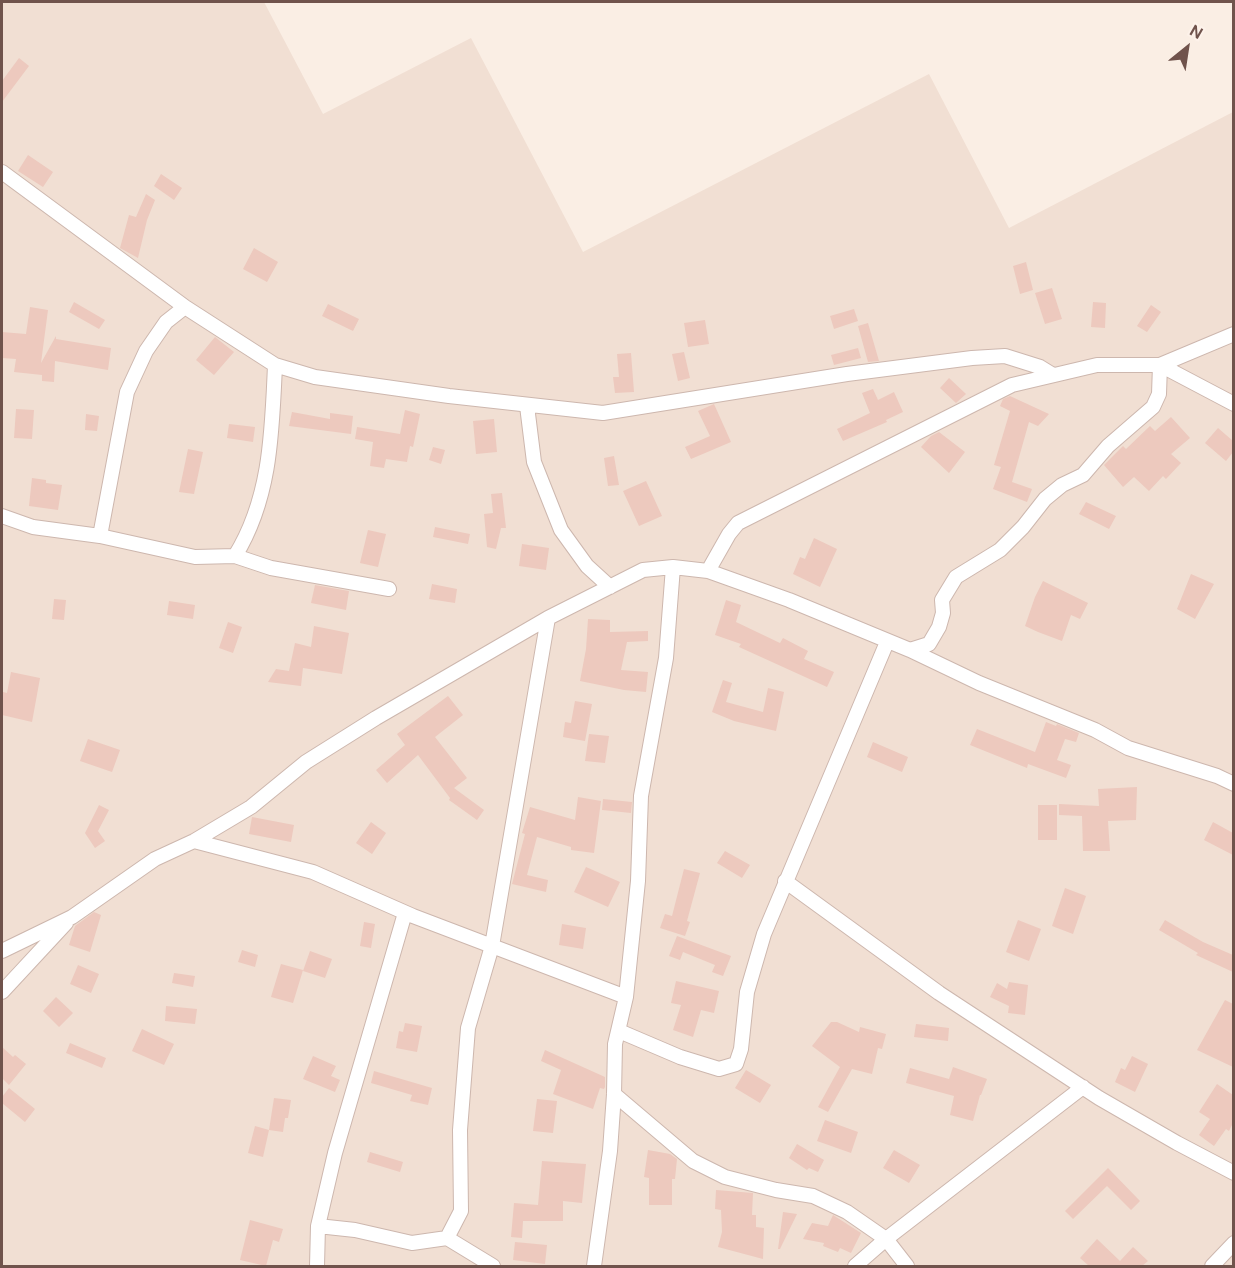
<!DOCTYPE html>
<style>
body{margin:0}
#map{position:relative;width:1235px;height:1268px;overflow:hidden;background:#faeee4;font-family:"DM Sans",sans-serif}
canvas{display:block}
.frame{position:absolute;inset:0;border:3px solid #70534c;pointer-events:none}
.north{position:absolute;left:1157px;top:18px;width:60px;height:60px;-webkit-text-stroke:4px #fdf2ea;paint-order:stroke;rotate:30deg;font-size:16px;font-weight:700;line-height:24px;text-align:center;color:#70534c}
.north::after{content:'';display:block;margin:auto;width:21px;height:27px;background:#70534c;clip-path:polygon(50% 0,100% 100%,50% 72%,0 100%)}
</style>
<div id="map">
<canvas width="1235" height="1268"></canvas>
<div class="frame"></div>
<div class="north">N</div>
</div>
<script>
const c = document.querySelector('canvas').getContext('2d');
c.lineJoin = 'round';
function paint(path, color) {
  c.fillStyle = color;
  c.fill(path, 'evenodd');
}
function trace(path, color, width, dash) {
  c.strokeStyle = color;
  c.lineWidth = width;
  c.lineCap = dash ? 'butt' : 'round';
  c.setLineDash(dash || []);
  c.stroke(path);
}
paint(new Path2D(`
 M2,2h262l59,112 148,-76 112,214 346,-178 80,154 224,-116v1154h-1231z`), '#f1dfd3');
paint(new Path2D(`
 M19,58l10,8 -27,36v-21z
 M28,155l25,17 -10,15 -25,-16z
 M161,174l21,14 -8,12 -20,-14z
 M146,194l9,6 -8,20 -9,38 -18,-10 9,-33 7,2z
 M254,248l24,14 -11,20 -24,-13z
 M1026,262l7,28 -13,4 -7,-28z
 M1052,288l10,31 -17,5 -10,-31z
 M74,302l31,18 -6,9 -30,-17z
 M1093,302l13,1 -1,25 -14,-1z
 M328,304l31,15 -6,12 -31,-15z
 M1151,305l10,7 -14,20 -10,-6z
 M30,307l18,3 -7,53 15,-27v3l55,9 -3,22 -53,-9 -1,21 -12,-1v-6l-28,-3 2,-13 -14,-1v-26l24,2z
 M854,309l4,12 -24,8 -4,-13z
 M705,320l4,24 -21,3 -4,-24z
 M868,323l11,38 -11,1 -10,-36z
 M215,337l19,15 -20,23 -18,-15z
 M858,348l3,10 -27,7 -3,-10z
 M684,352l6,26 -12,3 -6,-27z
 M631,353l3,39 -19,1 -2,-16h6l-2,-23z
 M949,378l17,16 -10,9 -16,-15z
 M873,389l5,11 16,-8 9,20 -17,8 1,2 -44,19 -6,-12 33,-16 -8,-20z
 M1010,396l39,18 -11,12 -9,-4 -17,60 20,7 -5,13 -34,-13 8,-22 -7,-2 16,-54 -10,-5 3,-7z
 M714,404l17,38 -40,17 -6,-12 25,-11 -12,-25z
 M16,409l18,1 -2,29 -18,-1z
 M405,410l15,4 -7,33 -3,-1 -3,16 -21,-3 -2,9 -14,-2 3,-24 -18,-3 2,-12 43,7z
 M292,412l38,7v-6l23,3 -2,18 -62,-8z
 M86,414l13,2 -2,15 -12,-1z
 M1171,417l19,21 -19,16 10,9 -15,16 -3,-3 -14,15 -15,-14 -11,10 -19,-22 19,-19 3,3 24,-23 5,5z
 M494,419l3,33 -21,2 -3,-33z
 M229,424l26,3 -2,15 -26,-4z
 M1218,428l15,13v11l-7,9 -21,-18z
 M939,432l26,20 -16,21 -28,-26 10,-11z
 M433,447l12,3 -4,14 -12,-4z
 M188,449l15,3 -9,42 -15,-2z
 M614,456l5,29 -11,1 -4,-28z
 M32,478l14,2v3l16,2 -4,25 -29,-4z
 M646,481l16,35 -23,10 -16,-35z
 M502,493l4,35h-5l-5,21 -9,-2 -3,-33 9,-1 -2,-19z
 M1086,502l30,14 -7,13 -30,-15z
 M435,527l35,7 -2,10 -35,-7z
 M368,530l18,4 -8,33 -18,-4z
 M814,538l23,11 -17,38 -27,-13 7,-17 5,2z
 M522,544l27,4 -3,22 -27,-4z
 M1191,574l23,10 -19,35 -18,-10z
 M1043,581l45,22 -8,16 -9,-4 -9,26 -24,-9 -13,-6 10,-29z
 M432,584l25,5 -2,14 -26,-4z
 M315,585l34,6 -3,19 -35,-7z
 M54,599l12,1 -2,20 -12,-1z
 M726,600l15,5 -5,17 44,21 3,-5 25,13 -4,8 30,13 -7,15 -88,-40 2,-3 -26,-9z
 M169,601l26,4 -2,14 -26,-4z
 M588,619l22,1v12l38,-1v10l-21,1 -6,28 27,2 -2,20 -22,-2 -44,-9 6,-32z
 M228,622l14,5 -9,26 -14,-5z
 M314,626l35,7 -7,41 -39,-6 -2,18 -33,-4 8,-13 13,2 6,-28 16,4z
 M11,672l29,6 -8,44 -30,-7v-17l1,-6 4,1z
 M723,680l9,3 -6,19 37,10 5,-24 16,4 -8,39 -42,-10 -22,-9z
 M448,696l15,19 -28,22 32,41 -13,10 30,22 -7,10 -28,-20 1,-2 -32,-43 -31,28 -11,-13 29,-25 -8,-11z
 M575,701l17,3 -7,37 -22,-4 2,-15 6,1z
 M1046,722l10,4 1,-2 22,9 -3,9 -11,-3 -8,21 14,5 -5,13 -38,-14 -1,4 -57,-23 7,-16 58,23z
 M589,734l20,2 -4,27 -20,-2z
 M88,739l32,11 -8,22 -32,-11z
 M873,742l35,15 -6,15 -35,-15z
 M1137,787l-1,33 -28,1 2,30h-27l-1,-35 -23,-1v-11l40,2 -1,-17z
 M578,797l23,4 -7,52 -23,-3v-3l-34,-10 -10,38 21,5 -2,12 -34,-8 13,-50 -3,-1 8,-26 45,13z
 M603,799l29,3 -1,11 -29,-3z
 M99,805l10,5 -11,21 7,10 -10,7 -10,-15z
 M1038,805h19v35h-19z
 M252,817l42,8 -3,17 -42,-8z
 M371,822l15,11 -14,21 -16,-11z
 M1213,822l20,11v22l-29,-15z
 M725,851l25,14 -8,13 -25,-15z
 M586,867l34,15 -12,25 -34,-15z
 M684,869l16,4 -13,48 3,1 -5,14 -25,-8 5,-14 7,2z
 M1065,888l21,8 -13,38 -21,-8z
 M94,912l7,3 -11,37 -21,-7 6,-19z
 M1018,920l23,9 -12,32 -23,-9z
 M1165,920l38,22 30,13v17l-37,-17 2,-2 -39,-23z
 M364,922l11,2 -4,24 -11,-2z
 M562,924l24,4 -3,21 -24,-4z
 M677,936l54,20 -8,20 -11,-4 3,-7 -32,-13 -3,8 -11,-4z
 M242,950l16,5 -3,12 -17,-5z
 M310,951l22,8 -7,19 -22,-7z
 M281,964l22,6 -10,33 -22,-6z
 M78,965l21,9 -8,19 -21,-9z
 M174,973l21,3 -2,11 -21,-4z
 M676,981l43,10 -5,22 -13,-3 -8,27 -20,-7 8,-25 -10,-2z
 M1009,982l19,3 -3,30 -17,-2 1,-7 -19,-9 7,-14 10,6z
 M56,997l17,16 -14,14 -16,-16z
 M1225,1000l8,4v63l-36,-17z
 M166,1006l31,3 -2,15 -30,-3z
 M831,1022h6l22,10 1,-5 26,7 -4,15 -4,-1 -6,26 -20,-5 -24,43 -10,-5 22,-40 -28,-21z
 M405,1023l17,3 -5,26 -21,-4 3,-17 4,1z
 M916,1024l33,4 -1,13 -34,-4z
 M142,1029l32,15 -10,21 -32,-14z
 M70,1043l36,15 -4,10 -36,-15z
 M2,1047l11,10 2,-2 11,9 -17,21 -7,-7z
 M545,1050l60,27v10l-1,2 -4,-1 -7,21 -40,-15 8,-24 -20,-9z
 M313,1056l23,10 -5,10 9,4 -5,12 -32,-13z
 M1132,1056l16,8 -13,28 -20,-10 6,-14 4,2z
 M953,1067l34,12 -6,16h-1l-7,26 -23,-6 4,-19 -48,-13 4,-15 39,11z
 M746,1070l25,15 -11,18 -25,-15z
 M374,1071l58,17 -4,17 -18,-4 2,-6 -41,-12z
 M1217,1084l16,11v28l-4,8 -3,-2 -12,17 -15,-11 11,-16 -11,-7z
 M9,1088l26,21 -10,13 -23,-19v-6z
 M274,1098l17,2 -3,18h-3l-2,14 -14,-2 -6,27 -15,-4 7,-27 14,4z
 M537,1099l20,2 -4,32 -20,-2z
 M825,1120l33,12 -7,21 -34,-12z
 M797,1144l27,16 -6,12 -9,-4 -2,2 -18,-12z
 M648,1150l22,4 7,5 -2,20h-3v26h-23v-27l-5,-1z
 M894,1150l26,15 -11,18 -26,-15z
 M370,1152l33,10 -3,10 -33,-10z
 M542,1161l44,3 -4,39 -19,-2v20h-40l-1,17 -11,-1 3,-34 24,2z
 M1108,1168l32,33 -9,9 -24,-24 -34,33 -8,-8z
 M716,1190l37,3 -1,22h4v12l8,1 -1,31 -45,-12 4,-15 -1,-22 -6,-1z
 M783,1212l14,2 -17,35h-2z
 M833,1215l28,18 -10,20 -11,-5 -2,4 -15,-6 1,-3 -21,-4 9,-16 16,3z
 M250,1220l33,9 -4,13 -6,-2 -7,26 -26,-6z
 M1097,1239l23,22 13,-14 15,14 -6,5h-53l-9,-8z
 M515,1242l32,3 -2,19 -32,-4z`), '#edc9be');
const street = new Path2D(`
 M2,172l183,135 90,58 40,12 134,19 154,17 244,-39 125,-16 33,-2 35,11 13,8
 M527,406l7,56 27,68 26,36 23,21
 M2,516l31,11 67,9 95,21 40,-1c36,-58 37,-125 40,-191
 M100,536l27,-144 19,-41 20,-29 19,-15
 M235,556l36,12 118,21
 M708,571l81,29 121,50 69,33 116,47 33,18 89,28 17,8
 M910,650l19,-6 10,-17 4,-14 -1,-13 14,-23 44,-27 23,-23 22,-28 17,-14 21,-10 25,-29 45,-39 6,-13 1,-29 74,39
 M194,841l119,31 100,44 213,81
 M785,881l154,112 160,105 78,45 57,30
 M2,951l70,-34 83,-58 39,-18 57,-34 55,-45 70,-44 172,-100 95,-48 30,-3 35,4 21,-37 9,-11 274,-138 85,-20h63l74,-31
 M2,992l64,-69
 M619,1031l61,26 39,12 17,-5 5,-15 6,-57 17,-58 123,-292
 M614,1094l79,67 32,16 51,13 37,6 34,16 39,27 21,27
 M318,1226l37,4 57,13 35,-5 46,28
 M447,1238l14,-27 -1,-81 8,-102 24,-82 56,-328
 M317,1266l1,-40 17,-73 70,-240
 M594,1266l16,-115 4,-57 1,-50 11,-47 12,-116 3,-85 25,-138 7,-91
 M855,1266l31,-27 197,-152
 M1212,1266l22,-23`);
trace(street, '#cdb7ae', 16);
trace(street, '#fff', 14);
</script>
